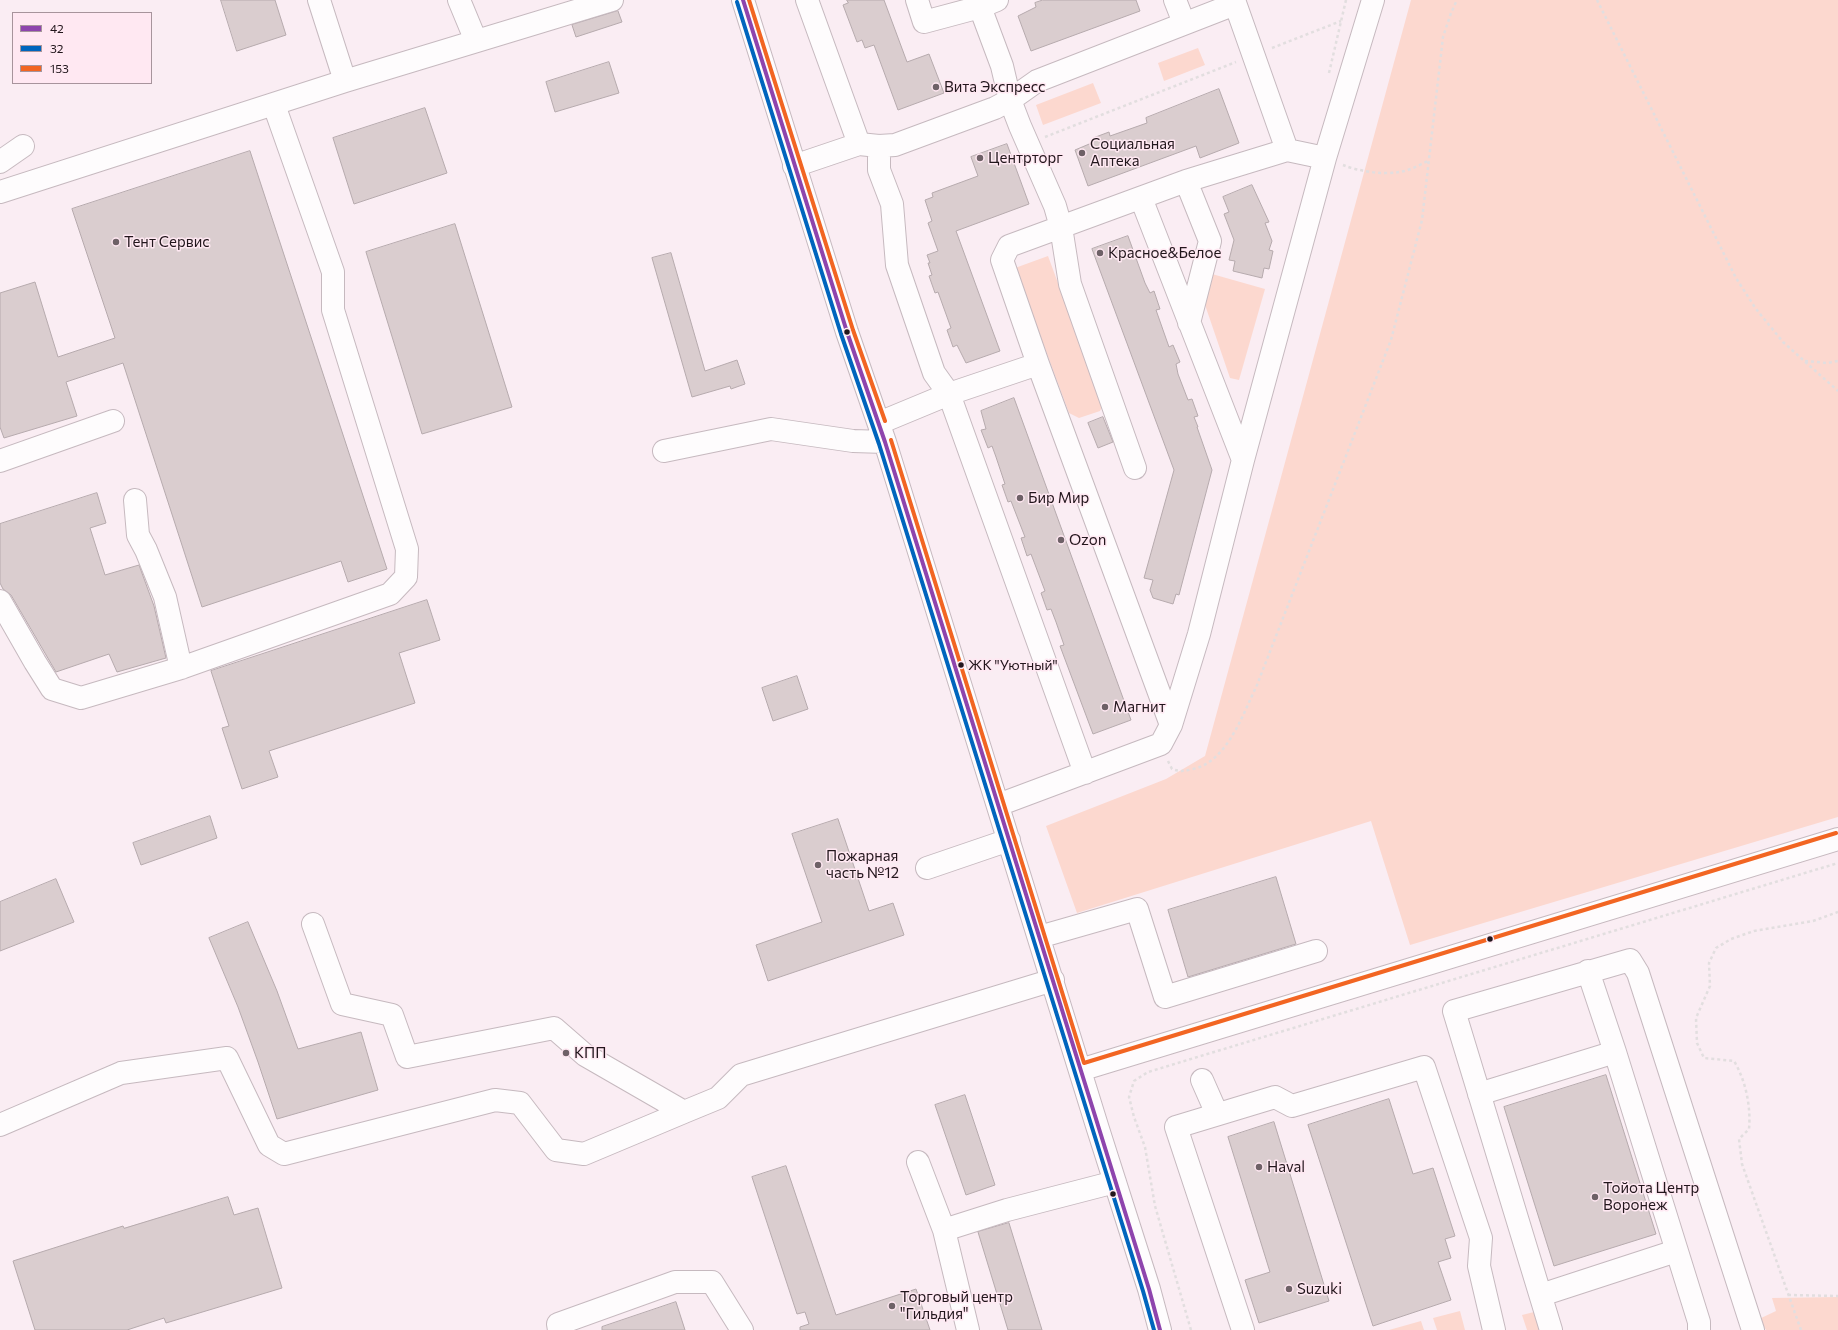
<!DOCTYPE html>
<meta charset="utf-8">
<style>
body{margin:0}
#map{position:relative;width:1838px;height:1330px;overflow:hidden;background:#faedf3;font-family:Commissioner,sans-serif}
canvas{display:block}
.legend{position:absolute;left:12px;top:12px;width:140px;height:72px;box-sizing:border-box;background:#ffe8f2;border:1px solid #a7949c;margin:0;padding:5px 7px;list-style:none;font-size:12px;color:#22161c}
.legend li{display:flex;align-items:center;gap:8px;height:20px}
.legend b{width:20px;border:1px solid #a7949c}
</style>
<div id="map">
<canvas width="1838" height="1330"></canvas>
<ul class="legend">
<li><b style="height:5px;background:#8e44ad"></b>42</li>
<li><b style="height:5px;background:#0065bd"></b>32</li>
<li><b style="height:5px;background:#f26522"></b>153</li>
</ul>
</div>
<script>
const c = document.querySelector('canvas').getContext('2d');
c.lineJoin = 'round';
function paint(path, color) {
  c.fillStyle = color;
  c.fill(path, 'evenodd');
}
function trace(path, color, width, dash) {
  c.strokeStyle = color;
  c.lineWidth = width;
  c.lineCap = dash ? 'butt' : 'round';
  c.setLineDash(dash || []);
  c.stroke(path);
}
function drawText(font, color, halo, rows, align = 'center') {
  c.font = font + ' Commissioner,sans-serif';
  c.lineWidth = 3;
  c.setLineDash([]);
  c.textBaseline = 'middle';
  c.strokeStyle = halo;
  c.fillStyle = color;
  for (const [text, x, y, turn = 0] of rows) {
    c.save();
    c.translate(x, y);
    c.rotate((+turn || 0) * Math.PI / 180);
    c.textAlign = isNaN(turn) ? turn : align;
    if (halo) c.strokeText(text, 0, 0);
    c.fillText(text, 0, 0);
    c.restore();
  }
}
paint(new Path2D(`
 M1411,0h427v817l-428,128 -39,-124 -294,92 -31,-87 120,-47 39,-23z
 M1198,48l7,17 -41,16 -6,-18z
 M1093,83l8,20 -58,22 -7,-20z
 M1048,256l55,149 -3,6 -21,7 -10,-5 -54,-145z
 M1212,274l53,15 -26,91 -9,-2 -26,-76z
 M1838,1297v33h-72l-7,-11 17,-8 -4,-13z
 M1460,1311l5,19h-28l-4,-12z
 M1538,1311l5,19h-16l-5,-15z
 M1421,1321l3,9h-35z`), '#fcd8cf');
const building = new Path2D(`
 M221,0h54l11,35 -49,16z
 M847,0h37l23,62 22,-8 15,39 -46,17 -24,-65 -9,3 -3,-8 -5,2 -14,-37 5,-2z
 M1043,0h93l4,11 -109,40 -13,-35 18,-9 -1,-4z
 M618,11l4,11 -46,15 -4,-12z
 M609,62l10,31 -64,19 -9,-30z
 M1219,89l20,54 -39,15 -4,-12 -108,40 -13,-36 19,-8 -1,-4 16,-6 1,4 37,-13 -1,-5z
 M425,108l22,65 -93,31 -21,-66z
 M1007,144l22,60 -73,27 44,120 -34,12 -9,-18 -4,2 -6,-17 4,-2 -13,-36 -3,1 -6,-17 3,-1 -4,-12h2l-3,-8 11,-4 -10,-28 4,-2 -7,-21 8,-3 -1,-4 46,-17 -7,-19z
 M250,151l137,418 -39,13 -7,-21 -139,46 -79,-244 -57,19 11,34 -73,22 -4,-11v-134l35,-11 23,75 57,-19 -43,-129z
 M1252,185l17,37 -4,1 7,18 -3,9 4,1 -4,18 -5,-1 -2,10 -29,-7 2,-10 -6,-1 5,-20 -10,-26 5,-2 -6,-15z
 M455,224l57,183 -90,27 -56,-182z
 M1128,236l17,47 5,10 4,-2 6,18 -4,1 13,37 4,-2 7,17 -4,2 2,10 10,26 4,-1 6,17 -4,1 4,10h-1l15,43 -33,125 -3,-1 -3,10 -20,-6 -3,-8 3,-10 -9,-2 30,-108 -82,-221z
 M671,253l34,118 32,-11 8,24 -14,5 -1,-3 -38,11 -40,-139z
 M1014,398l117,322 -38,14 -33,-88 4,-1 -8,-23 -5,-13 -4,1 -6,-17 4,-2 -14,-37 -4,2 -6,-18 4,-1 -14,-36 -3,1 -6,-17 3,-1 -9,-27 -4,-11 -4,2 -7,-18 5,-1 -5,-18z
 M1103,417l10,25 -15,6 -10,-25z
 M97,493l9,30 -16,5 15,47 34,-10 15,41 12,52 -49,14 -8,-18 -53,18 -45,-77 -8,-6 -3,-6v-59z
 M427,600l13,40 -41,13 16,50 -146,48 9,26 -36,12 -20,-61 7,-2 -18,-55z
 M797,676l11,33 -35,12 -11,-33z
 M210,816l7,22 -76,27 -8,-22z
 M838,819l31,92 24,-8 11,32 -136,46 -12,-36 66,-23 -30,-88z
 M1276,877l20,67 -108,33 -20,-67z
 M56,879l18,43 -74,29v-49z
 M248,922l29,69 21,58 63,-17 17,58 -101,29 -19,-57 -20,-55 -29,-69z
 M1606,1075l50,159 -102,32 -50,-159z
 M965,1095l30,90 -29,10 -31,-90z
 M1389,1099l24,75 20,-6 22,68 -10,3 6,19 -13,4 13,38 -78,26 -65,-201z
 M1274,1122l55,179 -70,22 -14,-43 25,-8 -42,-135z
 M786,1166l50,149 80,-26 14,41h-130v-3l9,-3 -4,-12 -8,2 -45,-137z
 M228,1197l6,18 24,-7 24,80 -116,35 -2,-5 -37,12h-92l-22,-69 110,-35 1,2z
 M1009,1223l33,107h-34l-30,-98z
 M676,1302l9,28h-83v-3z`);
paint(building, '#dacdcf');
trace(building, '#b6aaad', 1);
const minor = new Path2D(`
 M319,0l26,81
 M459,0l17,41
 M743,0l104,332 38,110 213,687 51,160 11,41
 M807,0l52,144
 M917,0l7,22 56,-15
 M997,0l-17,7 22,59 8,34 10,26 35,80 6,21 9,57 65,184
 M1175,0l9,23
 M1234,0l53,150
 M879,146v24l13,34 5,61 37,108 15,21 136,379
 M0,162l23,-16
 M794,166l65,-22 20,2 16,-1 100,-37 15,-8 27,-19 198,-77
 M1186,181l24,60 -21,82
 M0,192l345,-111 267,-81
 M1141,198l102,262
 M879,423l70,-29 89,-30
 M664,451l107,-22 82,12 32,1
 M0,461l113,-40
 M135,500l3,35 8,15 19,47 16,71
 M0,601l35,61 17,27 29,9 100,-30 209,-74 16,-17 1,-28 -74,-239v-38l-59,-167
 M1171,725l-133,-361 -36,-104 7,-14 177,-65 101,-31 38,8
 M998,805l163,-61 10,-19 28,-91 44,-174 82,-302 48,-158
 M927,868l82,-28
 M313,924l29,80 50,11 15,42 147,-29 31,27 99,57 34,-14 23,-23 312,-95
 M1039,937l98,-28 28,88 151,-46
 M1588,971l27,81 84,270v8
 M1080,1070l758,-231
 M1202,1080l15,34
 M1479,1094l136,-42
 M0,1125l121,-52 106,-15 42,87 15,9 211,-54 25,3 36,47 28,4 100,-42
 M918,1162l26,68 24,100
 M944,1230l63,-20 108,-28
 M1541,1295l135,-44
 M559,1330l-1,-6 117,-42h37l30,48
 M1243,1330l-67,-203 99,-30 17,9 132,-39 57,171 -2,28 15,64
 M1551,1330l-97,-319 176,-51 8,13 115,357`);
trace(minor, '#c6b9bf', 24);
trace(new Path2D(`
 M1597,0l139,278 20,31 27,33 55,49
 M1272,48l69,-27
 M1329,73l17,-73
 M1045,137l191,-75
 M1343,165c15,6 39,10 56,7 10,-1 20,-7 29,-11
 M1805,361l22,2 11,-2
 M1168,761l4,8c8,3 13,2 21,0 34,-7 50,-55 64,-84l134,-345 31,-120 21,-183 8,-24 6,-13
 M1788,1295l50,1
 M1191,1330l-36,-124 -10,-59 -11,-30 -5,-20 5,-16 14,-9 690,-209
 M1801,1330l-59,-166 -3,-25 10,-10c2,-22 -3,-48 -15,-68l-30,-3 -7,-15 -1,-25 14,-32 -1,-23 7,-15 15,-9 23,-8 59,-10 25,-9`), '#e2dedf', 2.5, [3, 3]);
trace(minor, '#fefcfd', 22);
trace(new Path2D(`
 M743,0l104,332 38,110 264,847 11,41`), '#8e44ad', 4);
trace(new Path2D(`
 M737,2l104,332 38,110 264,847 11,39`), '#0065bd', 4);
trace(new Path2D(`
 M749,0l104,330 32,91
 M891,440l193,623 752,-230`), '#f26522', 4);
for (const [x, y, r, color] of [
 [936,87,4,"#6e6167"],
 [1082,153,4,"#6e6167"],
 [980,158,4,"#6e6167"],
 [116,242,4,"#6e6167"],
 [1100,253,4,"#6e6167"],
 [847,332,3.5,"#22161c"],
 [1020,498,4,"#6e6167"],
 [1061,540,4,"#6e6167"],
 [961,665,3.5,"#22161c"],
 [1105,707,4,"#6e6167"],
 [818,865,4,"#6e6167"],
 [1490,939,3.5,"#22161c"],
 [566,1053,4,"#6e6167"],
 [1259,1167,4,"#6e6167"],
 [1113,1194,3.5,"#22161c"],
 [1595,1197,4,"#6e6167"],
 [1289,1289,4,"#6e6167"],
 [892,1306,4,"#6e6167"]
]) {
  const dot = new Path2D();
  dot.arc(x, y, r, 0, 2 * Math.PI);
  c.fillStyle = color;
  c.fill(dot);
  trace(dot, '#ffe8f2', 1.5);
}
drawText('14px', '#22161c', '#ffe8f2', [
 ["ЖК \"Уютный\"",968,665]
], 'left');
drawText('15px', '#22161c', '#ffe8f2', [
 ["Вита Экспресс",944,87],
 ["Социальная",1090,144],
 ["Аптека",1090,161],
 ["Центрторг",988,158],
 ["Тент Сервис",124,242],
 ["Красное&Белое",1108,253],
 ["Бир Мир",1028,498],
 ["Ozon",1069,540],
 ["Магнит",1113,707],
 ["Пожарная",826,856],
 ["часть №12",826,873],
 ["КПП",574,1053],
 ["Haval",1267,1167],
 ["Тойота Центр",1603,1188],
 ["Воронеж",1603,1205],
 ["Suzuki",1297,1289],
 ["Торговый центр",900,1297],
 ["\"Гильдия\"",900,1314]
], 'left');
</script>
